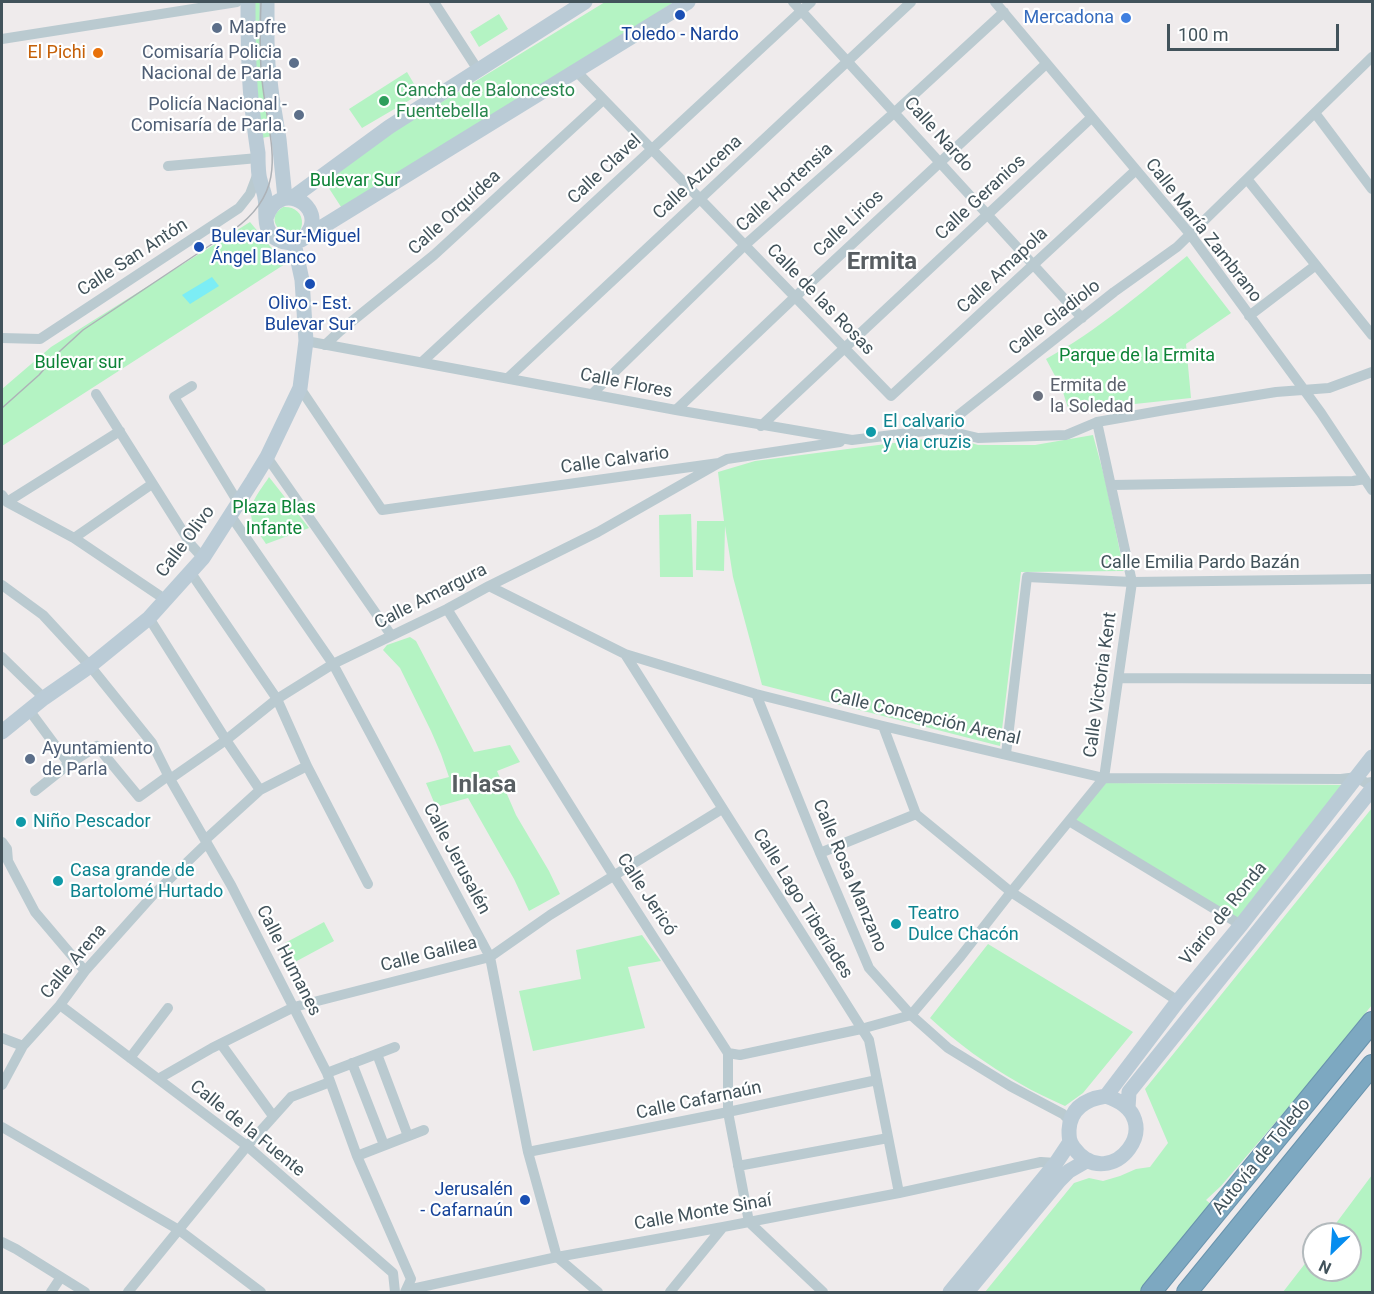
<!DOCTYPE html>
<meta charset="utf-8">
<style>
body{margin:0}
#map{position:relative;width:1374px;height:1294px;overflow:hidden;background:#efebec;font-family:Roboto,sans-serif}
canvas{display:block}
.frame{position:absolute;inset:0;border:3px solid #42535b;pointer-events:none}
.north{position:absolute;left:1302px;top:1222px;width:60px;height:60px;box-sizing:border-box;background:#fff;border:2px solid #b3babd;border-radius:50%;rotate:205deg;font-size:16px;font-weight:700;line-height:24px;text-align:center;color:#42535b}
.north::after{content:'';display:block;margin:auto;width:21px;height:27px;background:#068def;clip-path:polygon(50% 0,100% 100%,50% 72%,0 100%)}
.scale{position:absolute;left:1167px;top:24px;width:172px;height:27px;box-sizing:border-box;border:3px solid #42535b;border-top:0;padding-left:8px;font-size:18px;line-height:21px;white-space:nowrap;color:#42535b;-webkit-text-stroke:4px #fff;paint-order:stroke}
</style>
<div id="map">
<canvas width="1374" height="1294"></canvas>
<div class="frame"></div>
<div class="north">N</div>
<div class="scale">100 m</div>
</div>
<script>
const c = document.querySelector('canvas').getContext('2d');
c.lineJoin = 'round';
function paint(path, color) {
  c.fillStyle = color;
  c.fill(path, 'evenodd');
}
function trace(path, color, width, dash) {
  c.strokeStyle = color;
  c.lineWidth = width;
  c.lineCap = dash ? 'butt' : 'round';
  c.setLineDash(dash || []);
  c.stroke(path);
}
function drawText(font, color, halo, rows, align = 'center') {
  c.font = font + ' Roboto,sans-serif';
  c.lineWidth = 4.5;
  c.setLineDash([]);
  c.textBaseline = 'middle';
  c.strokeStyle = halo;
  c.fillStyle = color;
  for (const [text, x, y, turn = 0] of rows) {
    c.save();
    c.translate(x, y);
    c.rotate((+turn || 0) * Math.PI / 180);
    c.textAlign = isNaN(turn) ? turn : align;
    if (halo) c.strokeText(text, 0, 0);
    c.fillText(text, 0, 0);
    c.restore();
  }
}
paint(new Path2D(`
 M252,2h11l9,134 -10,2 -7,-48z
 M605,2h69l-329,211 -24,-37z
 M499,14l9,15 -29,18 -9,-15z
 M407,72l13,22 -58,34 -13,-19z
 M283,207c10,-1 20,5 19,17 -3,26 -45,-1 -19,-17z
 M250,222l35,42 -283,182v-57l49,-42z
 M1187,256l44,57 -45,31 5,54 -122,13 -7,-22 -16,-30c51,-28 96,-67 141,-103z
 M1093,435l12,44 19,92 -103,1 -21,174 -238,-61 -29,-108 -8,-51 -1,45 -28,-1 1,-49h27l-6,-49 37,-11 193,-25 30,9h57z
 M269,477l40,51 -43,16c-5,-8 -14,-19 -15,-29 -2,-13 12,-28 18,-38z
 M691,514l2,63h-33l-1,-62z
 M410,637l6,4 58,111 36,-7 10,17 -23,9 19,44 33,56 11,23 -31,17 -15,-32 -46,-81 -32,9 -10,-24 23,-6 -8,-23 -10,-23 -31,-63 -17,-18 4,-5z
 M1106,783l251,2 -113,137 -170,-103z
 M1372,808v197l-68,84 -83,97 -15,14 12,10 -69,82h-164l89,-109 15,-5 14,3 17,-5 16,-7 14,-2 18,-24 -23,-54z
 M324,922l10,19 -39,21 -10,-19z
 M642,935l19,26 -33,6 17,61 -112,23 -14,-60 62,-12 -5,-29z
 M988,944l145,88 -50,61 -18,13c-15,-7 -31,-14 -46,-23 -32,-18 -62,-40 -89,-65z
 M1372,1175v117h-89l31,-40v18h36v-36h-22z`), '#b4f3c3');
paint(new Path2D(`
 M212,277l7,9 -29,18 -8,-9z`), '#7cedf5');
const highway = new Path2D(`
 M1151,1292l221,-270
 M1187,1292l185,-227`);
trace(highway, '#6993ad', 22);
trace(new Path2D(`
 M434,2l44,68
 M793,2l289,316
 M995,2l195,232 131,179 51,77
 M2,39l235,-37
 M576,71l315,325 245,-226
 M1315,113l57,76
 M168,166l90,-8
 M1247,179l125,156
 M1249,316l67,-51
 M2,338l38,1 199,-131 11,-14 8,-21
 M306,341l370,69 176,30 89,-11 37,9 88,-3 31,-13 68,-12 111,-18 53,-4 43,-16
 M325,345l15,-14 94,-76 169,-155
 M422,362l389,-360
 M508,378l403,-376
 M192,386l-18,11 65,107
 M300,388l82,122 337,-47 8,-4 113,-17
 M96,394l96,152 11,12
 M592,394l153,-149 150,-133 109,-100
 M676,410l119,-113 251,-233
 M761,426l330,-308
 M941,429l173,-137 63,-45 195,-190
 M267,457l124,178
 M1112,485l241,-4 12,-2
 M2,495l5,7 67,36 92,62
 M7,502l113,-71
 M231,516l102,148 157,293 38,195 29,105
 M74,538l78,-54
 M191,573l86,126 30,67 61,118
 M2,585l41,30 47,51 62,77 18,36 61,106 96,188 30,83 54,123 -6,13
 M489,586l136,68 131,40 127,32 221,52 237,1 16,-2 9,6 6,-1
 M447,609l167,267 114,177v59l21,110 74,70
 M149,618l77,122 34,50
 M625,654l244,386 30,153
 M2,657l42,41
 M1119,678l253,1
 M756,694l64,159 49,115 42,47 37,33 62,38 53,28 7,7
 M29,710l40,54 -34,27
 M883,726l33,88 95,78 167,109
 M1006,754l21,-177 105,5 240,-3
 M69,764l28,-18 42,51 29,-21
 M170,779l56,-39 51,-41 56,-35 114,-55 42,-23 109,-54 121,-69
 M1069,821l172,104
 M205,840l55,-50 47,-24
 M2,842l5,7 1,12 27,51 50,59
 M820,853l96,-39
 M60,1005l187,141 146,127 2,19
 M2,1038l21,8
 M221,1044l52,72
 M728,1053l12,2 121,-26 50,-14 50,-59 50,-64 93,-114 28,-196 -35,-160
 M377,1054l31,82
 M130,1058l38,-50
 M352,1063l32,82
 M327,1073l68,-26
 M158,1079l54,-31 82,-41 196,-50 60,-42 172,-106
 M2,1085l21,-39 37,-41 25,-34 69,-77 53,-51
 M2,1127l177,103 82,62
 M528,1152l200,-40 149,-32
 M357,1156l67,-26
 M738,1166l150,-28
 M2,1242l14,7 69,43
 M557,1257l41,35
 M51,1292l10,-15
 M128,1292l119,-146 44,-49 39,-15
 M410,1292l2,-3 145,-32 166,-30 176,-34 142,-31 15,1
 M670,1292l53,-65`), '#bacad0', 10);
trace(new Path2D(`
 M248,2c0,32 0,64 3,96 2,18 4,36 7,55 0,7 0,15 1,22 1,8 5,15 6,23 2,10 -1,22 3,31 4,10 16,16 27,13 7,-1 13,-8 16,-15 8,-26 -33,-44 -44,-11
 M267,2v39l1,24 4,32 7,42 6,59
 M292,198l97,-71 196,-125
 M301,240l387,-238
 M2,732l42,-34 46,-32 59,-48 54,-60 50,-78 14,-23 33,-69 6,-47 -4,-61 -8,-37
 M1106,1096l72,-95 63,-76 131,-168
 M1106,1096c68,22 4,101 -32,52 -5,-6 -5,-11 -5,-18 1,-22 17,-31 37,-34z
 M1128,1108l1,-16 243,-303
 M950,1292l106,-129 14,-21
 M967,1292l92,-111 10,-10 19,-11`), '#bacbd6', 15);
trace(highway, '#7da8c1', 20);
trace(new Path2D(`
 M2,408l37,-33 21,-24 23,-21 150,-100c60,-42 35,-89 29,-150 -3,-26 -2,-52 -1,-78`), '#adb2b7', 1.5);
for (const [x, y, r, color] of [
 [680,15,6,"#1a4fb4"],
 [1126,18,6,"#3f7fe0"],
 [217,28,6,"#5c6f8a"],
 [98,53,6,"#e8710a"],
 [294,63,6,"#5c6f8a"],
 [384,101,6,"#2e9e5b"],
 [299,115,6,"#5c6f8a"],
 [199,247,6,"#1a4fb4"],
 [310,284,6,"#1a4fb4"],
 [1038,396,6,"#6b7280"],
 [871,432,6,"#0f9aa8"],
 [30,759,6,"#5c6f8a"],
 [21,822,6,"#0f9aa8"],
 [58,881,6,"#0f9aa8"],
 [896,924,6,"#0f9aa8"],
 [525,1200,6,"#1a4fb4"]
]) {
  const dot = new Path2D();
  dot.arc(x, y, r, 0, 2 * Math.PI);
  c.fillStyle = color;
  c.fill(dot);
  trace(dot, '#fff', 2);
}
drawText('18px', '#366cbe', '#fff', [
 ["Mercadona",1114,18]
], 'right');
drawText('18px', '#4e5e75', '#fff', [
 ["Mapfre",229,28],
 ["Comisaría Policia",282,53,"right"],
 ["Nacional de Parla",282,74,"right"],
 ["Policía Nacional -",287,105,"right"],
 ["Comisaría de Parla.",287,126,"right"],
 ["Ayuntamiento",42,749],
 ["de Parla",42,770]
], 'left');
drawText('18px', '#164399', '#fff', [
 ["Toledo - Nardo",680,35],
 ["Bulevar Sur-Miguel",211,237,"left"],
 ["Ángel Blanco",211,258,"left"],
 ["Olivo - Est.",310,304],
 ["Bulevar Sur",310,325],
 ["Jerusalén",513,1190,"right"],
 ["- Cafarnaún",513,1211,"right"]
]);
drawText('18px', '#c56008', '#fff', [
 ["El Pichi",86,53]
], 'right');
drawText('18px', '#27864d', '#fff', [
 ["Cancha de Baloncesto",396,91],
 ["Fuentebella",396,112]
], 'left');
drawText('18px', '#42535b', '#fff', [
 ["Calle Nardo",938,135,48],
 ["Calle Clavel",605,170,-43],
 ["Calle Azucena",698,178,-43],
 ["Calle Hortensia",785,188,-42],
 ["Calle Geranios",981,198,-43],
 ["Calle Orquídea",455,213,-42],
 ["Calle Lirios",849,224,-43],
 ["Calle María Zambrano",1203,231,52],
 ["Calle San Antón",133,258,-33],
 ["Calle Amapola",1003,271,-43],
 ["Calle de las Rosas",820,300,46],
 ["Calle Gladiolo",1055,318,-38],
 ["Calle Flores",626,384,11],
 ["Calle Calvario",615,461,-8],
 ["Calle Olivo",186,542,-53],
 ["Calle Emilia Pardo Bazán",1200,563],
 ["Calle Amargura",431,597,-27],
 ["Calle Victoria Kent",1101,685,-82],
 ["Calle Concepción Arenal",925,718,13],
 ["Calle Jerusalén",456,859,62],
 ["Calle Rosa Manzano",849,876,67],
 ["Calle Jericó",646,895,57],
 ["Calle Lago Tiberíades",802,904,58],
 ["Viario de Ronda",1224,914,-51],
 ["Calle Galilea",429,955,-14],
 ["Calle Humanes",288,961,63],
 ["Calle Arena",74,962,-50],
 ["Calle Cafarnaún",699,1101,-12],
 ["Calle de la Fuente",247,1129,39],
 ["Autovía de Toledo",1262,1157,-51],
 ["Calle Monte Sinaí",703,1213,-10]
]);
drawText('18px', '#0d8337', '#fff', [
 ["Bulevar Sur",355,181],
 ["Parque de la Ermita",1137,356],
 ["Bulevar sur",79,363],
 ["Plaza Blas",274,508],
 ["Infante",274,529]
]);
drawText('18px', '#5b616d', '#fff', [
 ["Ermita de",1050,386],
 ["la Soledad",1050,407]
], 'left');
drawText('18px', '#0d838f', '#fff', [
 ["El calvario",883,422],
 ["y via cruzis",883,443],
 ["Niño Pescador",33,822],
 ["Casa grande de",70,871],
 ["Bartolomé Hurtado",70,892],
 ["Teatro",908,914],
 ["Dulce Chacón",908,935]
], 'left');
drawText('bold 24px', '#585e62', '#fff', [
 ["Ermita",882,263],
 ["Inlasa",484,786]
]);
</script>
